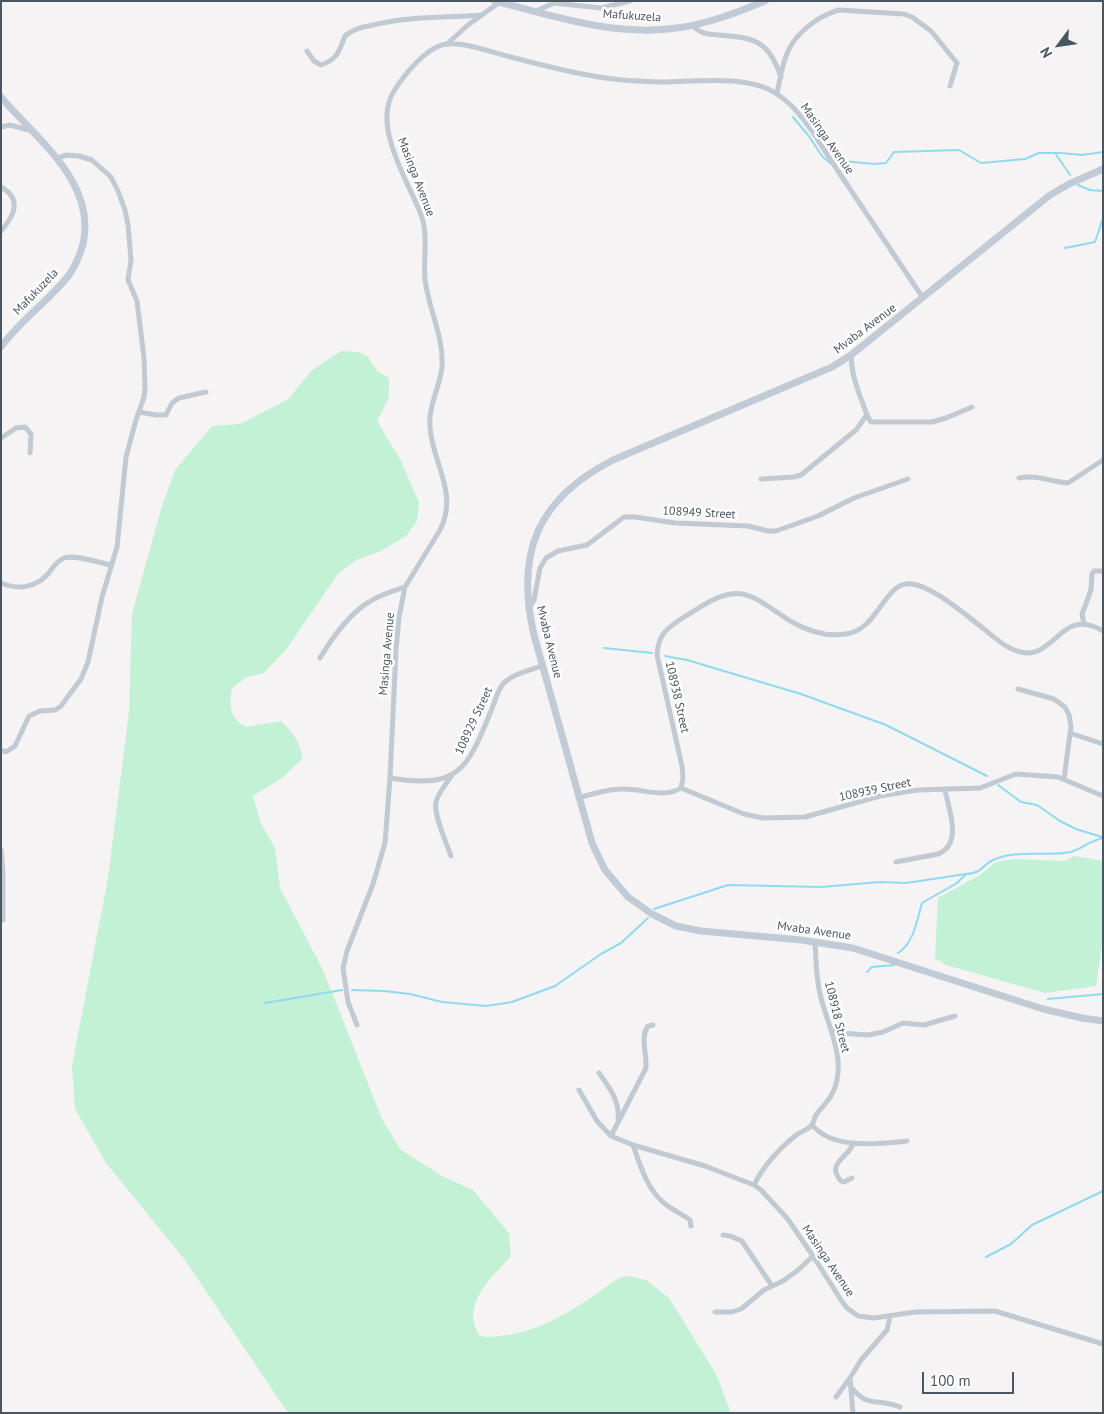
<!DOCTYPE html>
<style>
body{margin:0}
#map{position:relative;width:1104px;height:1414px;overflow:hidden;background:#f5f3f3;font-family:"PT Sans",sans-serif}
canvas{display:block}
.frame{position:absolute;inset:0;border:2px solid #4a5661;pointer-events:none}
.north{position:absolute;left:1034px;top:20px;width:50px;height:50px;-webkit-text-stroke:4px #fff;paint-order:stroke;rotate:239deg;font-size:14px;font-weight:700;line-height:20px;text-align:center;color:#4a5661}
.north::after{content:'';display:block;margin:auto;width:18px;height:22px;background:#4a5661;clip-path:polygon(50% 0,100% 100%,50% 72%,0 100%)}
.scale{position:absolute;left:922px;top:1372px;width:92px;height:22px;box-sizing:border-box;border:2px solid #4a5661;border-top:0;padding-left:6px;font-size:15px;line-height:18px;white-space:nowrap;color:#4a5661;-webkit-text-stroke:4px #fff;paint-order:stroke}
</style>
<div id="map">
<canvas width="1104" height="1414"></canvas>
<div class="frame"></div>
<div class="north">N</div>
<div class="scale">100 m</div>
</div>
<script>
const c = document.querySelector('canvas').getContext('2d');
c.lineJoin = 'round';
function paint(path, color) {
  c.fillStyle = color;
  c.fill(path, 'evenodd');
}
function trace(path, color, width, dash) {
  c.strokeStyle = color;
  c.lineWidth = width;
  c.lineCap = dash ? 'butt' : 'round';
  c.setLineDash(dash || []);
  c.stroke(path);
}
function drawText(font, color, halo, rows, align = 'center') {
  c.font = font + ' "PT Sans",sans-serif';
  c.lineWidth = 5;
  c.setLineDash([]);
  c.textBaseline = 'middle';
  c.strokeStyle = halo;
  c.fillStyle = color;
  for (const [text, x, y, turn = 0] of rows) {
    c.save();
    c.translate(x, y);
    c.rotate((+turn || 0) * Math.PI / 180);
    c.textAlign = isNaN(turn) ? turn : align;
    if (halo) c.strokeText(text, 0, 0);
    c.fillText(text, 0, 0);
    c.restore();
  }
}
paint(new Path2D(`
 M341,351l18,1 9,5 10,15 11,6v19l-12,24 24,40 18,41 -2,19 -11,15 -25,15 -25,9 -19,15 -49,72 -24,26 -17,4 -15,11c-3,18 -3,29 14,39l35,-6c11,11 21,22 21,38l-20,19 -29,18 8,27 14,25 5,40 43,82 59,149 19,31 43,27 29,13 36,43 2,23c-19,21 -52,50 -31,80 9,2 17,0 27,-1 43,-6 77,-33 112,-57l9,-2 18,4 23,18 47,76 15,39h-443l-103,-153 -79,-97 -31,-54 -3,-43 36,-188 21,-166 3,-98 29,-105 14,-39 37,-44 28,-2 41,-21 8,-5 22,-27z
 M1074,856l29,5v77l-7,48 -51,7 -99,-28 -11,-7 3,-60 42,-23 16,-13 18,-3 50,2z`), '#c3f1d5');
trace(new Path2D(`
 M793,117l15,18 14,21 8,7
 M1055,153l15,22
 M843,161l31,3 12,-1 8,-11 65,-2 22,13 44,-4 14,-6h22l21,2 21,-3
 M1078,185l12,5 13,1
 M1065,248l30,-6 8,-24
 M604,648l48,5
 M665,656l22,4 114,34 85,31 101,51
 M998,785l23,17 16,3 23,16 16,8 26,8
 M654,909l74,-24 93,2 59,-5 26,1 60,-9
 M898,953c16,-10 19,-33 24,-50l35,-20 9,-9c17,-1 15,-8 27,-14 22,-11 54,-3 78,-8 11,-3 20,-12 32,-14
 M867,972l5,-5 22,-2
 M352,990l32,1 26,3 32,8 44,4 26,-4 43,-16 46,-32 20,-11 27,-25
 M1048,999l55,-5
 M265,1003l77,-13
 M986,1257l25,-13 21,-19 71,-34`), '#90daee', 2);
trace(new Path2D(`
 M536,11l18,-8 47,5 29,-7
 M693,26c8,8 14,8 25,9 36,3 50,4 63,42
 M447,44l21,-19 32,-23
 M307,51l7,10 7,4c17,-6 18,-14 24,-29 8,-7 18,-9 28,-11 36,-9 72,-7 109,-10
 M777,93c3,-13 5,-29 11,-42 9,-19 30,-35 51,-41l65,4 8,3 19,14 26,32 -7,23
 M1,127l9,-2 22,6
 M1,187c21,12 14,28 0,44
 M851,355c1,19 4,27 10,44 4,8 4,15 10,23h61l14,-4 26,-11
 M139,412l17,3h10l6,-12 7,-5 27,-6
 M1,438l15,-10 9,-1 6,7 -1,19
 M1019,478c16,-4 33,4 49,5l35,-23
 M761,479l33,-2 7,-2 55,-45 10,-14
 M1,583c17,7 34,5 47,-9 5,-6 8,-13 16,-16 12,-4 35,5 47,7
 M528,609l6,-9 6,-32 6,-10 12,-7 29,-6 37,-28h11l40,6 73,3 20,5h8l42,-15 36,-18 54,-19
 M1084,624l-2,-10 9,-24 1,-16 2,-3h9
 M320,658c12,-20 29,-44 49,-56 11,-7 24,-11 36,-15
 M1018,689l36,10 11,8 4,8 2,11 -7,53
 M1070,733l33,11
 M1,750l5,2 9,-6 14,-30 11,-5 15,-1 6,-4 20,-27 7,-17 14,-65 15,-50 9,-90 10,-37 8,-23 1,-9 -1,-30 -7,-57 -9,-21 3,-20 -3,-35 -3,-15 -7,-19 -7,-14 -19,-17 -13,-4 -12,-1 -10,3
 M390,778c69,11 77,-8 101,-67 4,-9 6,-21 13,-28 9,-9 26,-13 38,-17
 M681,788l63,26 19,4 42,-1 75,-21 38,-6 62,-2 36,-14 42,3 45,19
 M578,798c14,-4 29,-9 44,-9 18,-1 42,10 59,-1l2,-10 -1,-12 -25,-111c1,-21 10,-27 27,-38 14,-8 31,-21 47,-23 22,-4 43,18 61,28 16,9 36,15 54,12 33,-4 38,-54 66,-50 25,3 69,44 91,60 52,34 51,-42 100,-13
 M1,850l2,22v48
 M451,856c-4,-12 -18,-42 -15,-54 2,-9 11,-19 16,-27
 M896,862l42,-8c25,-10 11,-44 7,-64
 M357,1025l-9,-23 -5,-34 4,-17 26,-67 12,-41 5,-65 6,-128 3,-33 6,-30 35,-57c19,-38 -8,-67 -10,-103 -2,-21 10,-40 12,-60 2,-31 -14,-59 -17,-88 -2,-23 4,-45 -5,-67 -13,-32 -48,-87 -26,-121 10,-16 33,-45 53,-47 17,-2 44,8 60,12 38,10 76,20 115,24 15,1 30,2 45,2 32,-1 82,-7 110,12 26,17 42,49 59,74 29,43 58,87 87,130
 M832,1029l8,4 28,2 15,-3 20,-9 21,2 31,-9
 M599,1073c10,14 21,28 19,46
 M579,1090l18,31 14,15 22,9 72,21 49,19 7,5 26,28 26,38 28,44 6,8 11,8 16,2 41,-6 80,-1 108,33
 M812,1125c21,25 66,19 95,16
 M611,1136l35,-68c1,-14 -6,-30 2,-42l5,-1
 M633,1145c7,20 14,44 31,58 8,7 18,11 26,17l1,6
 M852,1178l-8,4 -3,-1c-11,-13 -3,-19 6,-28 3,-3 5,-7 7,-10
 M754,1185c9,-18 25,-36 41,-49 5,-4 12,-6 16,-10 3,-3 3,-8 5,-11 5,-7 12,-13 16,-21 17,-33 -5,-68 -12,-100 -4,-17 -4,-35 -5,-53
 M723,1235l7,1 12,5 30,45
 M715,1312h17l9,-3 23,-19 19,-9 14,-10 16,-15
 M852,1388c15,20 27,10 48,19
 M836,1397l14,-19
 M853,1413l-3,-35 11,-18 26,-30 3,-14`), '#c1cad2', 5);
trace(new Path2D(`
 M495,1c58,15 121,36 182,27 30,-4 59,-15 88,-27
 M1,97c35,42 96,85 82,147 -3,11 -7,21 -14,31 -20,26 -49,45 -68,72
 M1103,169l-34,15 -19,11 -199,160 -19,12 -219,93c-76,39 -98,93 -79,175l58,208 13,27 23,27 24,17 24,12 25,5 100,9 52,8 190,61 39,9 21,3`), '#c1cbd6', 7);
drawText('12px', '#4a5661', '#fff', [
 ["Mafukuzela",632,16,4],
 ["Masinga Avenue",827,139,55],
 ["Masinga Avenue",416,177,69],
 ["Mafukuzela",36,292,-46],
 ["Mvaba Avenue",865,329,-37],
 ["108949 Street",699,513,3],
 ["Mvaba Avenue",549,642,76],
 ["Masinga Avenue",387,654,-85],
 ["108938 Street",677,697,77],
 ["108929 Street",474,721,-65],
 ["108939 Street",875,790,-12],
 ["Mvaba Avenue",814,931,8],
 ["108918 Street",837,1017,76],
 ["Masinga Avenue",828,1261,56]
]);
</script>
